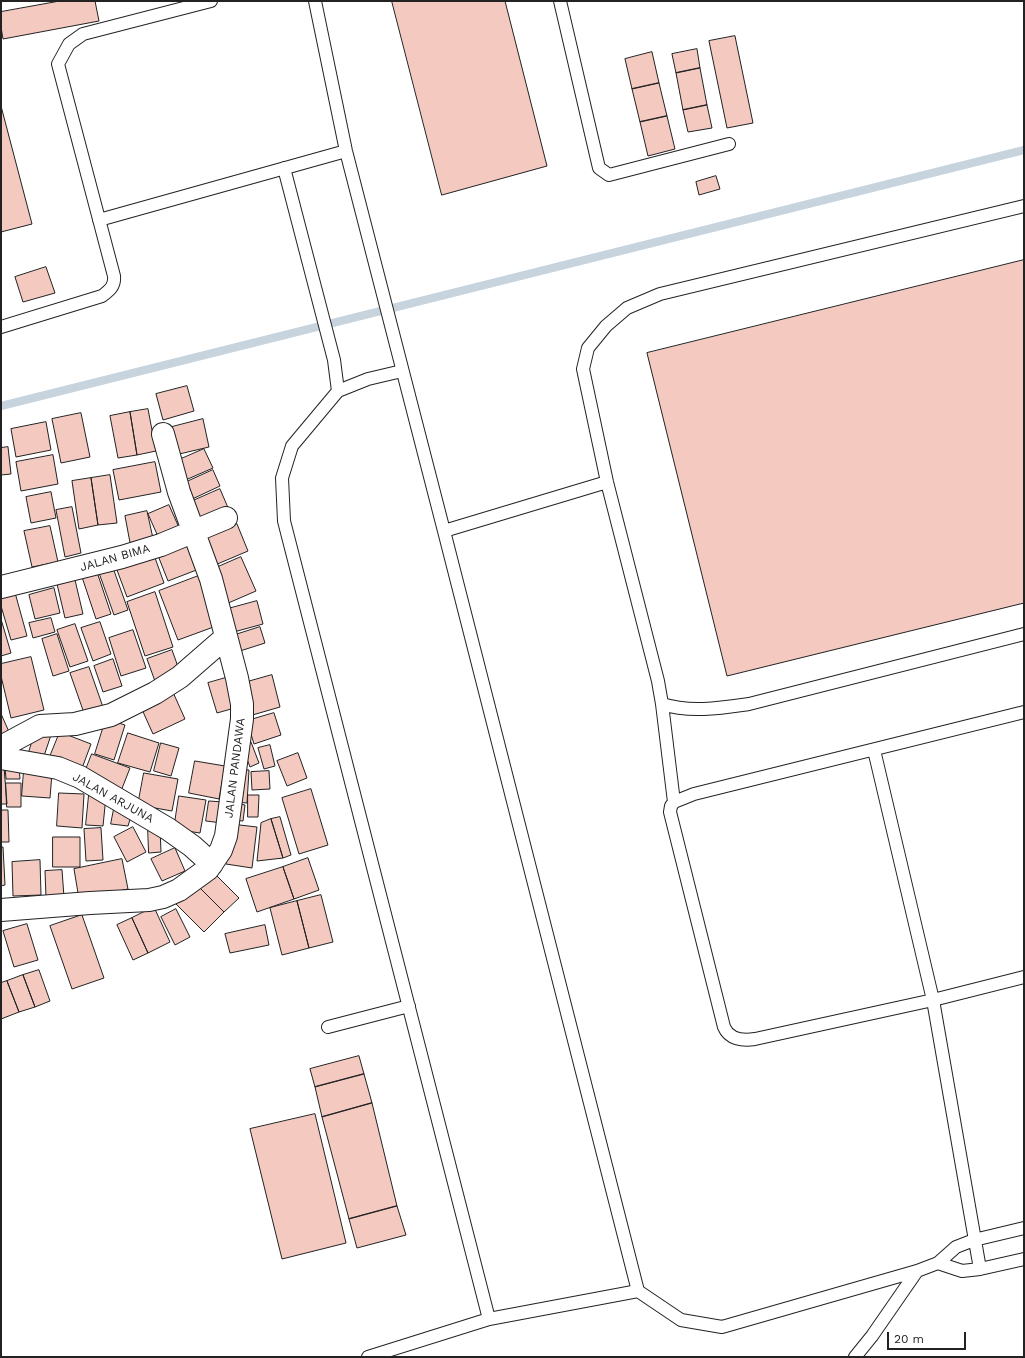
<!DOCTYPE html>
<style>
body{margin:0}
#map{position:relative;width:1025px;height:1358px;overflow:hidden;background:#fff;font-family:"Work Sans",sans-serif}
canvas{display:block}
.frame{position:absolute;inset:0;border:2px solid #222;pointer-events:none}
.scale{position:absolute;left:887px;top:1332px;width:79px;height:18px;box-sizing:border-box;border:2px solid #222;border-top:0;padding-left:5px;font-size:12px;line-height:14px;white-space:nowrap;color:#222;-webkit-text-stroke:3px #fff;paint-order:stroke}
</style>
<div id="map">
<canvas width="1025" height="1358"></canvas>
<div class="frame"></div>
<div class="scale">20 m</div>
</div>
<script>
const c = document.querySelector('canvas').getContext('2d');
c.lineJoin = 'round';
function trace(path, color, width, dash) {
  c.strokeStyle = color;
  c.lineWidth = width;
  c.lineCap = dash ? 'butt' : 'round';
  c.setLineDash(dash || []);
  c.stroke(path);
}
function paint(path, color) {
  c.fillStyle = color;
  c.fill(path, 'evenodd');
}
function drawText(font, color, halo, rows, align = 'center') {
  c.font = font + ' "Work Sans",sans-serif';
  c.lineWidth = 3;
  c.setLineDash([]);
  c.textBaseline = 'middle';
  c.strokeStyle = halo;
  c.fillStyle = color;
  for (const [text, x, y, turn = 0] of rows) {
    c.save();
    c.translate(x, y);
    c.rotate((+turn || 0) * Math.PI / 180);
    c.textAlign = isNaN(turn) ? turn : align;
    if (halo) c.strokeText(text, 0, 0);
    c.fillText(text, 0, 0);
    c.restore();
  }
}
trace(new Path2D(`
 M1,406l1023,-256`), '#c7d3dd', 8);
const building = new Path2D(`
 M60,1h35l4,20 -96,18 -2,-12v-15z
 M392,1h113l42,165 -105,29z
 M735,36l18,87 -26,5 -18,-87z
 M697,49l3,19 -24,5 -4,-19z
 M652,52l7,31 -27,6 -7,-30z
 M700,68l7,37 -24,5 -7,-37z
 M659,83l8,33 -27,6 -8,-33z
 M707,105l5,23 -24,4 -5,-22z
 M1,106l31,118 -31,8z
 M667,116l8,33 -27,7 -8,-34z
 M716,176l4,13 -21,6 -3,-13z
 M1024,260v343l-297,73 -80,-323z
 M46,267l9,26 -32,9 -8,-25z
 M187,386l7,25 -31,9 -7,-26z
 M148,409l8,42 -19,4 -7,-43z
 M130,412l7,43 -19,3 -8,-42z
 M81,413l9,44 -29,6 -9,-44z
 M203,419l6,28 -34,8 -7,-27z
 M46,422l5,28 -35,7 -5,-28z
 M8,447l3,27 -10,1v-27z
 M204,449l9,19 -32,14 -9,-19z
 M53,455l5,29 -37,7 -5,-29z
 M155,462l6,30 -42,8 -6,-30z
 M213,470l7,16 -32,15 -8,-16z
 M110,475l7,48 -19,2 -7,-47z
 M91,478l7,47 -19,4 -7,-48z
 M220,489l9,21 -35,15 -8,-21z
 M51,492l5,26 -25,5 -5,-26z
 M169,505l12,27 -21,9 -12,-27z
 M72,507l9,46 -16,4 -9,-47z
 M147,511l7,32 -23,5 -6,-32z
 M237,524l11,27 -33,14 -11,-27z
 M50,526l8,36 -26,5 -8,-36z
 M188,541l11,28 -31,12 -11,-28z
 M154,555l10,28 -37,14 -10,-27z
 M241,557l15,34 -30,13 -15,-34z
 M112,565l16,45 -14,5 -16,-45z
 M96,569l15,45 -15,5 -15,-45z
 M201,575l18,50 -41,15 -19,-49z
 M75,580l8,34 -18,4 -8,-34z
 M54,588l6,25 -25,6 -6,-24z
 M14,589l13,47 -16,4 -10,-34v-13z
 M155,592l18,55 -28,9 -18,-54z
 M257,601l6,23 -33,9 -6,-23z
 M51,618l4,14 -22,6 -4,-15z
 M1,619l10,34 -10,3z
 M100,622l11,32 -18,7 -12,-33z
 M75,624l13,37 -18,6 -13,-37z
 M260,627l5,16 -25,8 -5,-16z
 M133,630l13,38 -25,8 -12,-38z
 M57,634l12,37 -16,5 -11,-37z
 M172,650l9,25 -25,9 -9,-25z
 M31,657l13,53 -33,8 -10,-42v-12z
 M113,659l9,27 -19,6 -9,-26z
 M89,667l15,43 -19,6 -15,-43z
 M272,675l8,32 -31,9 -9,-32z
 M229,677l9,30 -21,6 -9,-30z
 M172,690l13,29 -32,15 -13,-29z
 M274,713l7,22 -27,9 -7,-23z
 M2,716l8,18 -9,4v-21z
 M106,719l19,6 -11,35 -19,-6z
 M36,730l15,5 -7,21 -15,-4z
 M60,732l31,12 -10,27 -32,-12z
 M128,733l31,10 -9,29 -32,-9z
 M251,742l8,21 -9,4 -8,-21z
 M161,743l18,5 -8,28 -17,-5z
 M270,745l5,21 -11,3 -6,-21z
 M298,753l9,25 -20,8 -10,-25z
 M92,754l38,14 -9,23 -38,-14z
 M195,761l30,5 -6,33 -30,-6z
 M19,766l1,13h-14l-1,-12z
 M1,767h3l3,37h-6z
 M237,769l12,1 -2,33 -12,-1z
 M24,770l28,3 -2,25 -28,-2z
 M269,771l1,18 -18,1 -1,-18z
 M144,773l34,6 -6,32 -34,-6z
 M6,783h15v24h-14z
 M311,789l17,56 -29,9 -17,-56z
 M59,793l25,1 -2,34 -25,-2z
 M89,795l17,1 -3,30 -17,-1z
 M248,795h11l-1,22h-10z
 M179,796l27,4 -6,33 -26,-4z
 M209,801l15,1 -2,21 -16,-2z
 M233,803l12,2 -2,16 -12,-1z
 M114,809l18,4 -4,13 -17,-2z
 M1,810h7l1,32h-8z
 M280,817l11,38 -8,3 -12,-39z
 M271,819l12,39 -26,3 4,-38z
 M231,824l26,3 -5,41 -26,-4z
 M133,827l13,25 -19,10 -13,-25z
 M101,828l2,32 -17,1 -2,-32z
 M148,828h12l1,24 -12,1z
 M53,837h27v30h-27z
 M1,847h2l2,38 -4,1z
 M175,848l10,23 -23,10 -11,-22z
 M308,858l11,32 -25,9 -11,-32z
 M122,859l6,30 -49,10 -5,-30z
 M40,860l1,35 -28,1 -1,-34z
 M283,867l11,32 -37,13 -11,-33z
 M62,870l2,27 -18,1 -1,-27z
 M211,870l28,28 -15,14 -28,-28z
 M196,884l28,28 -20,20 -28,-28z
 M321,895l12,47 -24,6 -12,-47z
 M297,901l12,47 -27,7 -12,-47z
 M154,907l16,35 -22,11 -16,-35z
 M176,909l14,28 -15,8 -14,-28z
 M82,915l22,63 -32,11 -22,-63z
 M132,918l16,35 -15,7 -16,-35z
 M27,924l11,36 -24,7 -11,-36z
 M265,925l4,20 -39,8 -5,-19z
 M39,970l11,31 -15,6 -12,-32z
 M23,975l12,32 -16,5 -12,-31z
 M7,981l12,31 -18,7v-36z
 M359,1056l5,18 -49,13 -5,-18z
 M364,1074l8,29 -50,14 -7,-30z
 M372,1103l25,103 -48,13 -27,-102z
 M315,1114l31,129 -64,16 -32,-130z
 M397,1206l9,29 -49,13 -8,-29z`);
paint(building, '#f3c9c0');
trace(building, '#222', 1);
const lane = new Path2D(`
 M315,1l31,150 98,380 194,760 43,29 41,7 195,-56 21,-8 18,-16 18,-7 50,-12
 M560,1l39,167 10,7 120,-31
 M284,168l50,192 4,31
 M1024,206l-364,88 -33,14 -21,18 -18,22 -5,21 24,113 51,199 4,23c28,9 59,4 87,0l275,-70
 M99,220l247,-69
 M1,327l101,-31c8,-6 13,-10 12,-20l-56,-212 11,-20 14,-10 128,-33
 M402,371l-34,8 -30,12 -46,55 -10,32 2,43 205,798
 M444,531l163,-49
 M662,704l12,98 -3,4 -1,6 54,215c5,12 18,14 31,12l178,-39 91,-23
 M874,750l59,250 47,269
 M674,802l20,-8 330,-82
 M328,1027l81,-21
 M938,1263l24,8 18,-2 44,-10
 M368,1357l121,-38 149,-28
 M855,1357l17,-21 45,-65`);
const street = new Path2D(`
 M1,587l121,-30 39,-12 65,-27
 M1,747l39,-21 35,-2 36,-9 44,-22 25,-16 46,-40
 M1,758l57,10 22,9 88,52 24,17 20,18
 M1,910l89,-7 59,-3 14,-3 16,-7 29,-21 13,-19 5,-14 16,-117v-15l-5,-26 -26,-99 -32,-87 -16,-58`);
trace(lane, '#222', 14);
trace(street, '#222', 24);
trace(lane, '#fff', 12);
trace(street, '#fff', 22);
drawText('12px', '#222', '#fff', [
 ["JALAN BIMA",115,558,-16],
 ["JALAN PANDAWA",235,768,-83],
 ["JALAN ARJUNA",113,798,29]
]);
</script>
